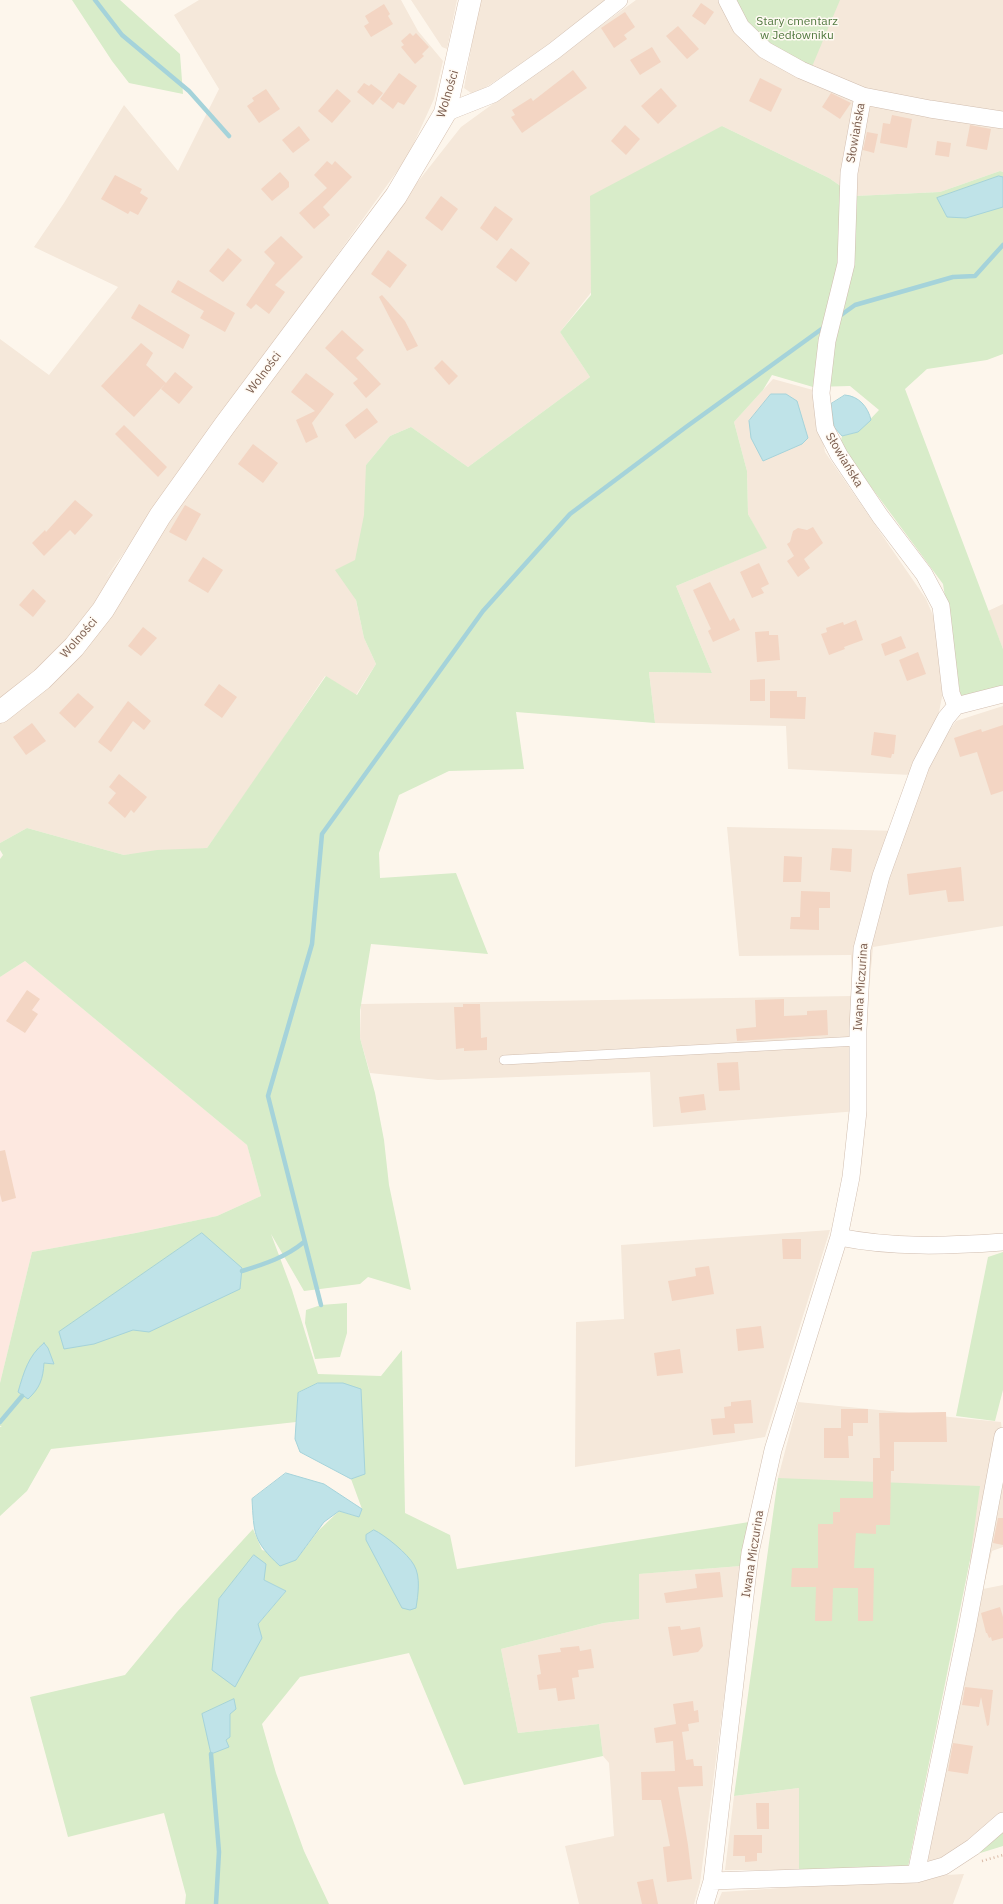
<!DOCTYPE html>
<meta charset="utf-8">
<style>
body{margin:0}
canvas{display:block;background:#fdf6ec}
</style>
<canvas width="1003" height="1904"></canvas>
<script>
const c = document.querySelector('canvas').getContext('2d');
c.lineJoin = 'round';
function paint(path, color) {
  c.fillStyle = color;
  c.fill(path, 'evenodd');
}
function trace(path, color, width, dash) {
  c.strokeStyle = color;
  c.lineWidth = width;
  c.lineCap = dash ? 'butt' : 'round';
  c.setLineDash(dash || []);
  c.stroke(path);
}
function drawText(font, color, halo, rows, align = 'center') {
  c.font = font + ' "IBM Plex Sans",sans-serif';
  c.lineWidth = 3;
  c.setLineDash([]);
  c.textBaseline = 'middle';
  c.strokeStyle = halo;
  c.fillStyle = color;
  for (const [text, x, y, turn = 0] of rows) {
    c.save();
    c.translate(x, y);
    c.rotate((+turn || 0) * Math.PI / 180);
    c.textAlign = isNaN(turn) ? turn : align;
    if (halo) c.strokeText(text, 0, 0);
    c.fillText(text, 0, 0);
    c.restore();
  }
}
paint(new Path2D(`
 M199,0h202l17,31 25,30 -9,38 -26,57 -303,423 356,-452 175,-127h367v172l-3,-1 -60,21 -85,4 -26,-18 -107,-52 -162,206 30,45 -122,90 -57,-40 -21,9 -24,29 1,49 -16,63 13,61 12,26 -20,31 -31,-19 -65,97 -53,75 -83,7 -97,-27 -27,15v-504l49,36 69,-88 -84,-40 30,-44 60,-98 54,66 41,-82 -45,-74z
 M411,0h46l-10,49 -5,-2z
 M480,0h125l-39,32 -45,32 -47,31 -10,-7z
 M773,379l40,11 12,62 101,147 9,21 8,72 -6,30 -26,53 -123,-6 -2,-43 -131,-3 -6,-51 63,1 -36,-87 90,-38 -18,-34 -1,-43 -13,-49z
 M1003,604v45l-15,-38z
 M1003,706v220l-130,21 -15,164 -205,16 -3,-55 -212,8 -68,-7 -10,-35 1,-34 491,-8 -1,-41 -112,1 -12,-129 175,4 19,-60 35,-50z
 M830,1230l-65,207 -190,30 1,-145 48,-3 -3,-74z
 M798,1402l203,20 2,16v109l-11,4 -9,38 20,-4v236l-87,53 51,-246 3,-68 -192,-82z
 M741,1566l-41,317 -6,21h-115l-14,-58 49,-10 -5,-73 -6,-7 -4,-32 -81,9 -17,-84 103,-26 35,-4 -1,-45z
 M799,1788v82h-74l9,-74z
 M964,1874l-11,30h-236l5,-12 102,-7 1,-3z`), '#f5e8da');
paint(new Path2D(`
 M25,961l222,184 14,51 -44,20 -81,17 -104,19 -32,131v-406z`), '#fde8e0');
paint(new Path2D(`
 M72,0h48l60,54 3,40 -54,-11 -17,-22z
 M736,0h104l-29,69 -46,-25 -18,-20z
 M722,126l107,52 26,18 85,-4 60,-21 3,1v182l-16,6 -60,9 -22,20 98,260v39l-42,11 -18,-115 -103,-139 2,-9 16,-4 21,-22 -29,-24 -37,1 -41,-12 -9,15 -29,32 13,49 1,43 19,34 -91,38 36,87 -63,-1 6,51 -139,-11 8,57 -75,2 -50,24 -20,58 1,25 76,-5 32,81 -117,-10 -11,67v27l15,55 9,47 5,45 22,105 -43,-13 -8,7 -56,7 -33,-57 21,56 26,84 63,2 21,-26 3,163 45,22 7,34 292,-47 -8,44 -102,8v45l-35,4 -103,26 17,84 81,-9 4,32 -139,29 -55,-132 -109,24 -38,47 14,49 28,78 25,53h-144l1,-9 -22,-82 -96,24 -38,-140 95,-22 52,-63 76,-83 9,21 34,10 22,-29 21,-20 20,6 3,-8 -11,-30 14,-6 -46,-90 -21,10 -2,29 -245,27 -24,42 -27,25v-89h2l-2,-1v-43l32,-131 104,-19 81,-17 44,-20 -14,-51 -222,-184 -25,16v-118l3,-4 -3,-5v-7l27,-15 97,27 33,-5 50,-2 119,-172 31,19 19,-31 -12,-26 -8,-38 -21,-30 20,-10 9,-45 2,-50 24,-29 21,-9 57,40 122,-90 -30,-45 31,-37 -1,-99zM254,1555l10,25 22,11 -28,33 -15,-54z
 M1003,1252v138l-8,31 -39,-5 32,-159z
 M347,1303v30l-7,24 -25,2 -10,-36 1,-13 15,-5z
 M778,1478l202,8 -10,74 -62,307 -109,3v-82l-65,8z
 M1003,1828v18l-42,13z`), '#d8ecc9');
const water = new Path2D(`
 M999,176l4,1v30l-37,11 -19,-1 -10,-19z
 M771,394h15l11,7 11,37 -6,6 -39,17 -12,-23 -2,-17z
 M845,395c14,1 23,12 26,25l-13,12 -16,4 -8,-9 -3,-23z
 M202,1233l40,35 -2,21 -91,43 -16,-2 -39,14 -30,5 -5,-17z
 M44,1343l4,5 6,16 -10,-1c-1,16 -4,25 -16,36l-10,-7c6,-20 10,-36 26,-49z
 M318,1383h25l18,6 4,85 -14,5 -51,-27 -5,-13 3,-46z
 M286,1473l38,11 38,25 -3,8 -20,-6 -15,11 -28,38 -16,6c-27,-25 -26,-32 -28,-67z
 M374,1530c11,5 34,24 40,35 7,12 4,30 2,43l-6,2 -8,-2 -36,-68v-5z
 M254,1555l12,9 -2,16 22,11 -28,33 4,14 -27,49 -23,-17 7,-71z
 M234,1699l2,10 -6,5v23l-4,3 3,7 -18,7 -9,-40z`);
paint(water, '#bfe3e8');
trace(water, '#a5d3da', 1);
trace(new Path2D(`
 M95,0l27,35 67,56 40,45
 M841,315l14,-10 98,-28 22,-1 28,-31
 M242,1271c23,-7 44,-14 62,-29
 M321,1305l-53,-209 44,-152 10,-110 161,-223 87,-97 116,-87 137,-99
 M0,1422l22,-26
 M211,1754l8,98 -3,52`), '#a5d3da', 4.5);
paint(new Path2D(`
 M701,3l13,9 -9,13 -13,-9z
 M384,4l6,10 -2,2 5,8 -22,13 -7,-11 5,-3 -4,-7z
 M625,12l10,15 -11,8 3,4 -13,9 -13,-20z
 M678,26l21,23 -12,10 -21,-23z
 M410,33l3,3 3,-3 13,14 -7,7 2,2 -9,8 -14,-17 3,-2 -3,-4z
 M652,47l9,15 -21,13 -10,-15z
 M573,70l14,18 -65,45 -11,-16 4,-2 -3,-5 19,-12 2,3z
 M399,73l18,13 -13,19 -6,-3 -5,7 -13,-10z
 M760,78l22,11 -11,23 -22,-11z
 M364,83l5,3 2,-2 12,9 -10,12 -16,-13z
 M661,88l16,18 -19,18 -17,-18z
 M266,89l14,20 -21,14 -12,-17 7,-5 -2,-3z
 M337,89l14,12 -19,22 -14,-12z
 M831,93l20,10 -11,16 -18,-12z
 M892,115l20,4 -5,29 -27,-5 3,-20 7,1z
 M625,125l15,14 -14,16 -15,-14z
 M970,125l21,4 -4,21 -21,-4z
 M299,126l11,14 -17,13 -11,-13z
 M867,132l11,2 -4,19 -11,-3z
 M937,141l14,2 -2,14 -14,-2z
 M327,161l5,4 3,-4 17,16 -29,30 7,8 -16,14 -15,-16 28,-25 -13,-13z
 M280,172l9,10v5l-17,14 -11,-12z
 M115,175l27,14 -2,4 8,5 -10,17 -8,-4 -2,3 -27,-15z
 M441,196l17,13 -16,22 -17,-13z
 M495,206l18,13 -16,22 -17,-13z
 M281,236l22,21 -28,28 10,7 -16,22 -13,-10 -5,5 -5,-4 29,-42 -11,-11z
 M228,248l14,12 -19,22 -14,-11z
 M511,248l19,15 -14,19 -20,-15z
 M388,250l19,15 -17,23 -19,-14z
 M178,280l57,33 -10,19 -25,-14 4,-7 -33,-19z
 M382,295l23,26 13,25 -11,5 -28,-54z
 M139,304l51,31 -7,14 -52,-31z
 M342,330l22,20 -8,8 25,26 -15,14 -13,-15 5,-4 -33,-31z
 M141,343l12,10 -7,12 20,18 -32,34 -33,-31z
 M442,360l16,16 -9,9 -15,-17z
 M175,372l18,15 -14,17 -18,-15z
 M306,373l28,21 -22,29 6,14 -12,6 -10,-23 19,-9 -24,-19z
 M367,408l11,14 -23,17 -10,-14z
 M124,425l43,42 -9,10 -43,-43z
 M253,444l25,19 -15,20 -25,-19z
 M75,500l18,15 -18,20 -5,-5 -26,26 -12,-13 13,-13 1,2z
 M185,505l16,9 -15,27 -17,-9z
 M813,527l10,16 -19,16 6,9 -12,9 -11,-16 7,-5 -7,-12 3,-2 3,-11 5,-3 9,2z
 M203,557l20,13 -15,23 -20,-12z
 M759,563l10,21 -8,4 3,5 -12,5 -12,-26z
 M710,582l20,39 4,-3 6,12 -27,12 -5,-11 3,-2 -18,-39z
 M33,589l13,12 -13,16 -14,-12z
 M856,620l7,20 -19,7 1,2 -16,6 -8,-21 6,-2 -1,-4 17,-6 1,3z
 M143,627l14,11 -16,18 -13,-10z
 M769,631v4h9l2,25 -23,2 -2,-30z
 M901,636l5,12 -21,8 -4,-12z
 M918,652l8,22 -19,7 -8,-21z
 M765,679v22h-15v-21z
 M219,684l18,13 -15,21 -18,-13z
 M770,691h27v6h9l-1,22 -35,-1z
 M78,693l16,14 -19,21 -16,-15z
 M128,701l23,20 -7,9 -11,-9 -22,31 -13,-10z
 M32,723l14,18 -20,14 -13,-18z
 M1003,725v66l-12,4 -14,-43 -17,5 -6,-19 27,-9 1,3z
 M874,732l22,3 -2,19h-2l-1,4 -20,-3z
 M119,774l28,23 -13,16 -3,-3 -6,8 -17,-15 8,-10 -7,-6z
 M832,848l20,1 -1,23 -21,-2z
 M784,856l18,1 -1,25h-18z
 M961,867l3,34 -16,1 -2,-12 -37,5 -2,-21z
 M801,891l29,1v16h-11v22l-29,-1 1,-12h9z
 M27,990l13,9 -8,11 6,4 -13,19 -19,-12z
 M784,999v17l23,-1v-4l20,-1 1,25 -91,6 -1,-12 20,-2 -1,-27z
 M463,1004h17l1,34 6,-1v13l-23,1v-3l-8,1 -2,-42h9z
 M738,1062l2,28 -21,1 -2,-28z
 M704,1094l2,16 -25,3 -2,-16z
 M5,1150l11,48 -14,4 -2,-8v-43z
 M782,1239h19v20h-18z
 M709,1266l5,28 -42,7 -4,-20 28,-5 -1,-8z
 M761,1326l3,22 -26,3 -2,-22z
 M680,1349l3,24 -26,3 -3,-23z
 M751,1400l2,23 -19,1 1,9 -22,2 -2,-16 14,-1 -1,-11 7,-1v-4z
 M841,1409h27v14h-15v13h-5l1,22h-25v-30h17z
 M946,1412l1,30h-53v29h-3l-1,54h-14v9l-20,-1 -2,35h20l-1,53h-15v-33h-25l-1,33h-17l1,-34h-25l1,-19h26v-44h15v-12h7v-14h33v-40h7l-1,-45z
 M998,1518h5v27l-10,-2z
 M720,1572l3,25 -57,6 -2,-10 33,-5 -2,-14z
 M1000,1607l3,10v21l-11,3 -1,-4 -2,1 -2,-5h-1l-5,-20z
 M680,1626l1,4 19,-3 3,19 -5,6 -25,4 -5,-29z
 M579,1646l1,5 11,-2 3,19 -16,2 1,7 -7,1 3,21 -17,2 -2,-13 -17,2 -2,-15 4,-1 -3,-19 23,-3 -1,-4z
 M965,1687l28,3 -4,35 -2,1 -6,-29 -2,10 -17,-2z
 M693,1701l1,10 4,-1 1,12 -11,2 1,7 -7,1 4,28 7,-1 1,7h8l1,20 -25,1 10,58 4,34 -25,3 -4,-35 7,-1 -9,-46h-19l-1,-28 34,-1 -2,-30 -17,2 -2,-15 22,-4 -3,-20z
 M953,1743l20,3 -5,28 -20,-3z
 M756,1803h13v26h-12z
 M734,1835h28v18h-5v8l-12,1v-6h-12z
 M653,1879l5,25h-16l-5,-22z`), '#f3d5c3');
const lane = new Path2D(`
 M504,1060l354,-19`);
const street = new Path2D(`
 M727,0l14,27 24,23 36,20 62,26 67,13 73,11
 M863,96l-14,77 -3,91 -19,77 -6,52 4,35 14,27 41,61 44,58 17,32 10,87 5,13
 M445,113l48,-19 61,-43 65,-51
 M956,706l47,-12
 M839,1237c53,11 110,9 164,5
 M916,1874l51,-246 36,-192
 M712,1881l204,-7 28,-8 29,-19 30,-26
 M705,1904l7,-23 38,-328 23,-103 66,-213 12,-60 7,-66v-82l4,-80 19,-73 40,-111 25,-47 10,-12`);
const secondary = new Path2D(`
 M0,712l42,-33 32,-32 29,-37 57,-94 65,-91 171,-229 49,-83 25,-113`);
trace(lane, '#d1beb0', 10);
trace(street, '#d1beb0', 18);
trace(secondary, '#d6c0b0', 23);
trace(new Path2D(`
 M982,1861l21,-6`), '#d9b8a5', 2.5, [1, 3]);
trace(lane, '#fff', 9);
trace(street, '#fff', 17);
trace(secondary, '#fff', 22);
drawText('12px', '#537a41', '#fffaf3', [
 ["Stary cmentarz",797,22],
 ["w Jedłowniku",797,36]
]);
drawText('12px', '#7a5c4d', '#fffaf3', [
 ["Wolności",448,94,-73],
 ["Słowiańska",856,133,-80],
 ["Wolności",264,373,-53],
 ["Słowiańska",844,460,59],
 ["Wolności",79,638,-49],
 ["Iwana Miczurina",861,987,-86],
 ["Iwana Miczurina",753,1554,-81]
]);
</script>
